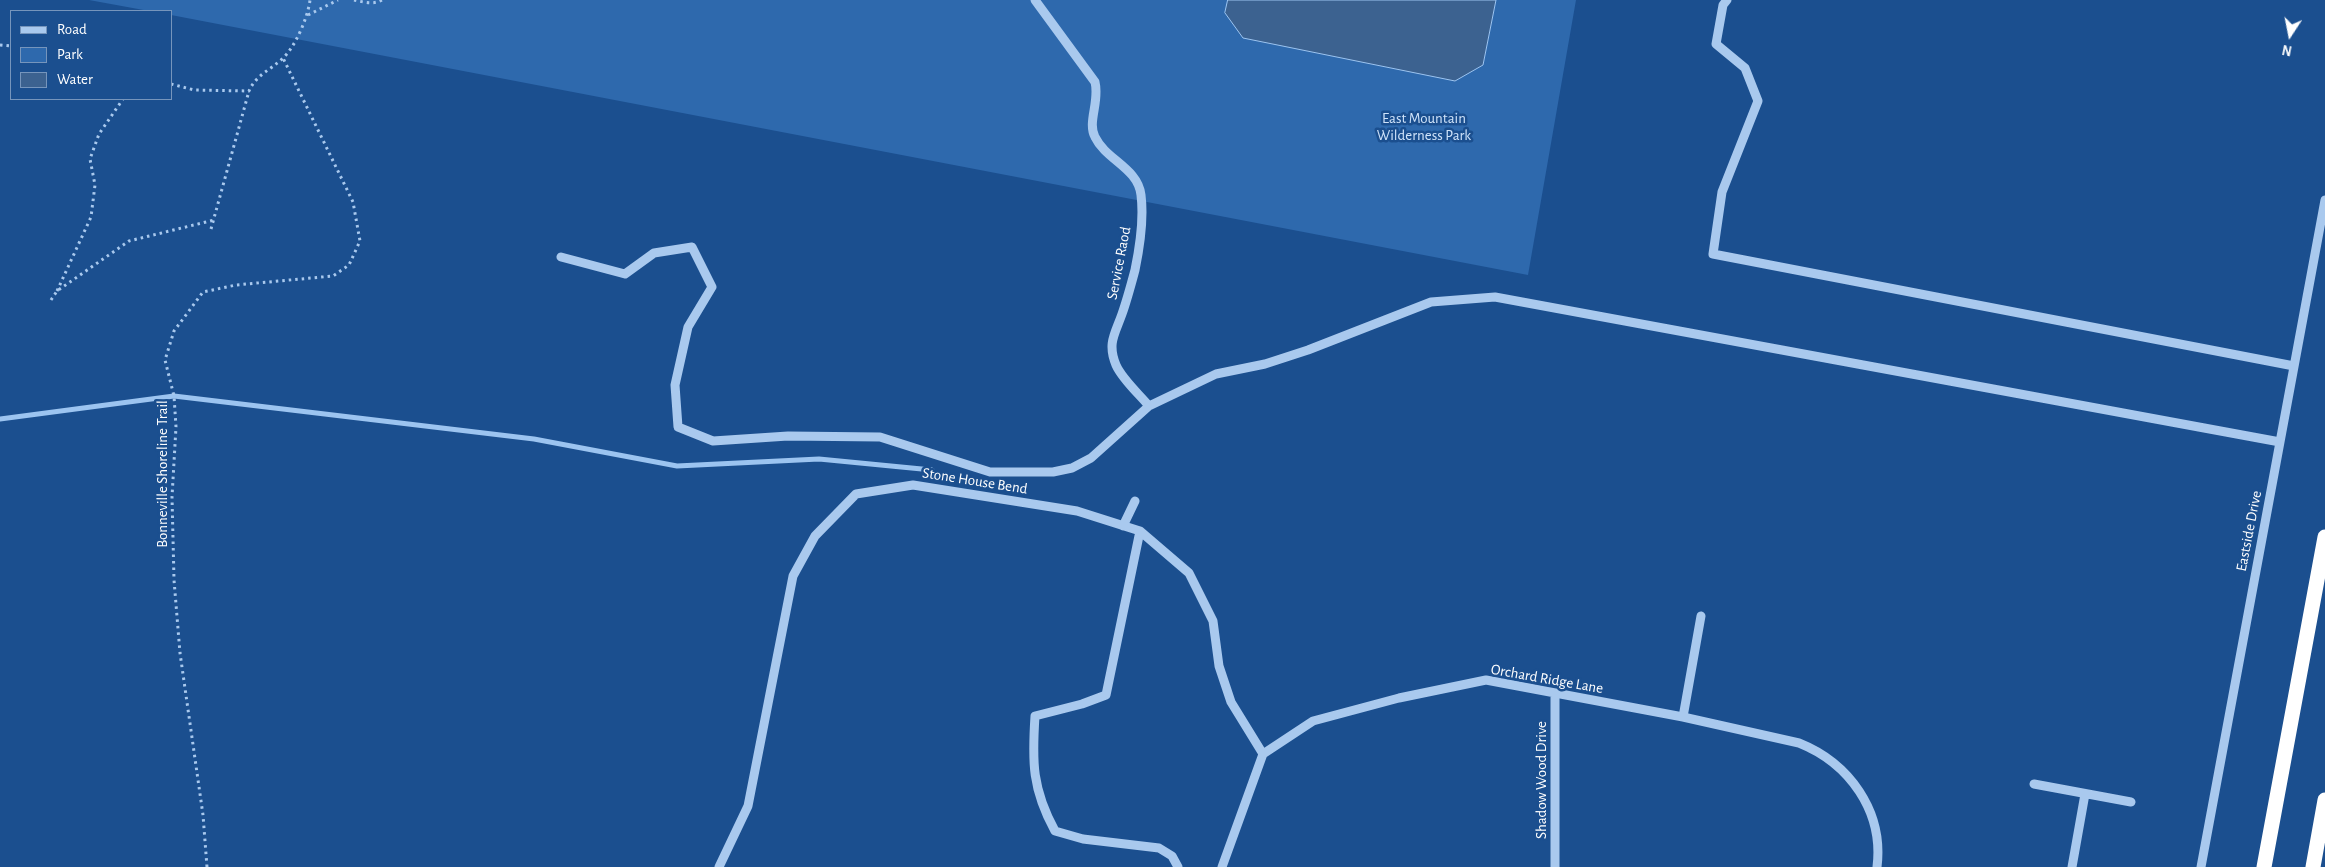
<!DOCTYPE html>
<style>
body{margin:0}
#map{position:relative;width:2325px;height:867px;overflow:hidden;background:#1b4f8f;font-family:"Alegreya Sans",sans-serif}
canvas{display:block}
.legend{position:absolute;left:10px;top:10px;width:162px;height:90px;box-sizing:border-box;background:#1b4f8f;border:1px solid #7695bc;margin:0;padding:6px 9px;list-style:none;font-size:15px;color:#fff}
.legend li{display:flex;align-items:center;gap:10px;height:25px}
.legend b{width:25px;border:1px solid #7695bc}
.north{position:absolute;left:2265px;top:10px;width:50px;height:50px;-webkit-text-stroke:4px #1b4f8f;paint-order:stroke;rotate:191deg;font-size:14px;font-weight:700;line-height:20px;text-align:center;color:#fff}
.north::after{content:'';display:block;margin:auto;width:18px;height:22px;background:#fff;clip-path:polygon(50% 0,100% 100%,50% 72%,0 100%)}
</style>
<div id="map">
<canvas width="2325" height="867"></canvas>
<ul class="legend">
<li><b style="height:6px;background:#a9c9ee"></b>Road</li>
<li><b style="height:14px;background:#2e69ad"></b>Park</li>
<li><b style="height:14px;background:#3c6290"></b>Water</li>
</ul>
<div class="north">N</div>
</div>
<script>
const c = document.querySelector('canvas').getContext('2d');
c.lineJoin = 'round';
function paint(path, color) {
  c.fillStyle = color;
  c.fill(path, 'evenodd');
}
function trace(path, color, width, dash) {
  c.strokeStyle = color;
  c.lineWidth = width;
  c.lineCap = dash ? 'butt' : 'round';
  c.setLineDash(dash || []);
  c.stroke(path);
}
function drawText(font, color, halo, rows, align = 'center') {
  c.font = font + ' "Alegreya Sans",sans-serif';
  c.lineWidth = 5;
  c.setLineDash([]);
  c.textBaseline = 'middle';
  c.strokeStyle = halo;
  c.fillStyle = color;
  for (const [text, x, y, turn = 0] of rows) {
    c.save();
    c.translate(x, y);
    c.rotate((+turn || 0) * Math.PI / 180);
    c.textAlign = isNaN(turn) ? turn : align;
    if (halo) c.strokeText(text, 0, 0);
    c.fillText(text, 0, 0);
    c.restore();
  }
}
paint(new Path2D(`
 M89,0h1487l-48,275 -1357,-260v-4h-22z`), '#2e69ad');
const water = new Path2D(`
 M1228,0h268l-13,65 -28,16 -212,-43 -18,-25z`);
paint(water, '#3c6290');
trace(water, '#9cc4f0', 1);
trace(new Path2D(`
 M0,419l174,-23 360,43 143,27 142,-7 113,11`), '#9cc4f0', 5);
trace(new Path2D(`
 M354,0c9,2 20,5 28,0
 M308,15l30,-15
 M0,45l11,1
 M171,84l23,6 55,1c7,-16 20,-20 33,-32 13,-11 26,-42 28,-59
 M211,229l38,-138
 M57,291l34,-74 4,-32 -5,-26 9,-25 24,-35
 M51,300l6,-9 72,-50 85,-21
 M207,867l-4,-52 -23,-162 -6,-73 -2,-83 4,-70 -2,-31 -9,-36 9,-29 29,-39 33,-7 97,-9 16,-11 11,-24 -7,-39 -70,-144`), '#a9c9ee', 3, [2.5, 4]);
trace(new Path2D(`
 M1035,0l60,82c5,20 -8,40 0,55 11,23 43,31 46,58 3,24 -1,51 -6,75 -4,15 -8,30 -13,44 -7,20 -15,29 -6,51 6,14 23,29 33,41
 M1727,0l-4,5 -7,39 29,24 13,33 -36,91 -9,62 581,112
 M561,257l64,17 29,-21 38,-6 20,40 -24,40 -13,58 3,42 35,14 75,-5 92,1 110,35h63l19,-4 19,-10 58,-52 67,-32 49,-10 43,-14 123,-48 64,-5 785,145
 M1123,526l12,-25
 M1140,531l-34,164 -24,9 -47,12c-3,46 -3,73 20,115l28,8 76,9 13,8 6,11
 M1683,717l18,-101
 M2034,784l97,18
 M719,867l29,-61 45,-230 22,-40 41,-42 57,-9 164,26 63,20 49,42 24,48 6,45 12,36 32,52
 M1222,867l41,-113 50,-33 86,-23 87,-18 197,37 116,26c50,20 85,68 78,124
 M1555,867v-173
 M2072,867l13,-73
 M2201,867l124,-667`), '#a9c9ee', 9);
trace(new Path2D(`
 M2264,867l61,-330
 M2313,867l12,-67`), '#fff', 15);
drawText('15px', '#cfe3fa', '#1b4f8f', [
 ["East Mountain",1424,118],
 ["Wilderness Park",1424,135]
]);
drawText('15px', '#fff', '#1b4f8f', [
 ["Service Raod",1119,263,-79],
 ["Bonneville Shoreline Trail",162,474,-90],
 ["Stone House Bend",975,481,9],
 ["Eastside Drive",2249,531,-79],
 ["Orchard Ridge Lane",1547,679,10],
 ["Shadow Wood Drive",1541,780,-90]
]);
</script>
